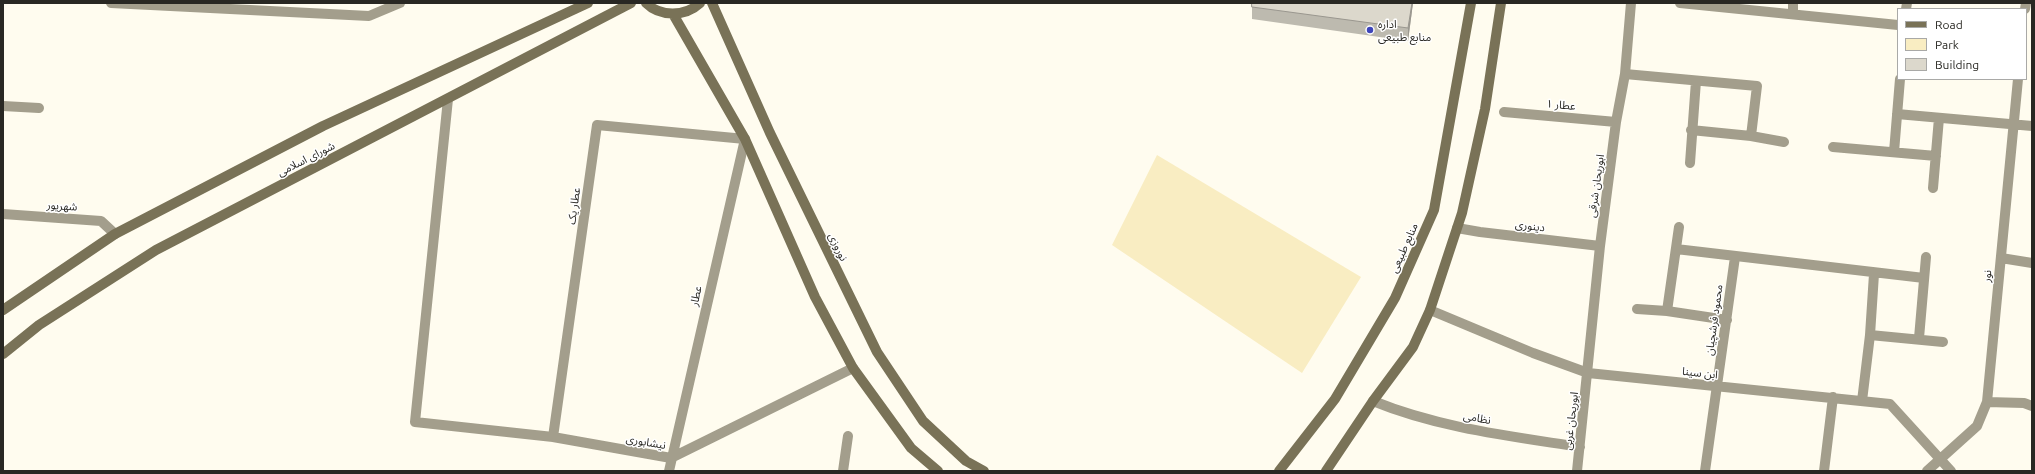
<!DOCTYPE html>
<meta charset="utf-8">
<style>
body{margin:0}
#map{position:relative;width:2035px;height:474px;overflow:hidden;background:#fffcef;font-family:Ubuntu,sans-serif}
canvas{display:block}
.frame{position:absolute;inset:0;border:4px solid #292823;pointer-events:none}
.legend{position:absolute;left:1897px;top:8px;width:130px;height:72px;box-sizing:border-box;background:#fff;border:1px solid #a9a9a7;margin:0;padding:5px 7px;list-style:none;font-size:12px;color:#292823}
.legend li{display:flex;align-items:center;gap:8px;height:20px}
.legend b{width:20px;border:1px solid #a9a9a7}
</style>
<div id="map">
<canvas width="2035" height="474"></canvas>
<div class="frame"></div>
<ul class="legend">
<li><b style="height:5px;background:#797257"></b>Road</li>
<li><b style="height:11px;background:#f9edc2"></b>Park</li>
<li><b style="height:11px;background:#dcd8cc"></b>Building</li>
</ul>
</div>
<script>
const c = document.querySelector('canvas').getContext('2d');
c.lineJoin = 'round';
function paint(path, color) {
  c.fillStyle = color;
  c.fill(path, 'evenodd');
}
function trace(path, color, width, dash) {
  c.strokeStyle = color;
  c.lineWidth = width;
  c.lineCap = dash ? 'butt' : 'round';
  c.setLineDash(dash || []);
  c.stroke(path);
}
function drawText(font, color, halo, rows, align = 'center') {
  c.font = font + ' Ubuntu,"Noto Sans Arabic",sans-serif';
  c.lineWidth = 3;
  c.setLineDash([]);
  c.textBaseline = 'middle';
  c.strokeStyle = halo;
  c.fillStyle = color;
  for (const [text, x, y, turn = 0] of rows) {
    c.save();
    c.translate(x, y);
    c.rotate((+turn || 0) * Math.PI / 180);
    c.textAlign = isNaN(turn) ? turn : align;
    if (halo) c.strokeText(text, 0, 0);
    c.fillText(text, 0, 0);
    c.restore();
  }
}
paint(new Path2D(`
 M1157,155l204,122 -59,96 -190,-128z`), '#f9edc2');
trace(new Path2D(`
 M111,3l258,13 31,-13
 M1680,3l218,22
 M1906,9l1,-6
 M2025,9l1,-6
 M1793,14v-11
 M1625,74l132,12 -6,50
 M448,99l-33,323 138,15 118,21 182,-90
 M3,106l36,2
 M1504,112l112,10
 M1897,114l135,12
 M1691,130l60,6 33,6
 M1833,147l103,9
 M1894,152l6,-73
 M1690,163l6,-82
 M1933,188l6,-70
 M3,214l98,7 14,13
 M1457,228l23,4 120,14
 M1676,249l248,29
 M2001,258l31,5
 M1637,309l30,2 60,9
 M1430,310l103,43 55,20 302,31 61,67
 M1667,311l12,-84
 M1870,335l73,7
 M1919,338l7,-81
 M1373,401c66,27 137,35 207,46
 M1862,401l8,-66 4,-61
 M1987,402l37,1 8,3
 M553,437l44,-312 148,14 -76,332
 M843,471l5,-35
 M1577,471l23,-225 16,-124 9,-48 6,-71
 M1705,471l30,-214
 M1824,471l9,-74
 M1927,471l50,-45 10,-24 31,-323`), '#a39e8c', 10);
trace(new Path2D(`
 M646,3c14,14 39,14 54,0
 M712,3l58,130 107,219 46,69 43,40 18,10
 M673,14l72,125 70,158 38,71 58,80 27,23
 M3,310l112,-76 208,-108 265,-123
 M3,354l36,-29 117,-75 475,-247
 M1279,471l56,-72 60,-101 39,-88 37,-207
 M1326,471l47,-70 40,-54 17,-37 32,-97 23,-104 16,-106`), '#797257', 10);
paint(new Path2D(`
 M1252,3h161l-5,38 -156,-22z`), '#bdbaaf');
paint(new Path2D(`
 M1412,3h1l-5,38v-13z`), '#9a978f');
const building = new Path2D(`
 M1252,3h160l-4,25 -156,-21z`);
paint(building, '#dcd8cc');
trace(building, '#9a978f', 1);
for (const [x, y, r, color] of [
 [1370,30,4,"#3e45ba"]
]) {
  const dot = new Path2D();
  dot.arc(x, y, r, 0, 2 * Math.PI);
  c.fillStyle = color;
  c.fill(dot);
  trace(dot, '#fff', 1.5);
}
drawText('11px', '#292823', '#fff', [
 ["اداره",1378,24],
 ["منابع طبیعی",1378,37]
], 'left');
drawText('11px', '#292823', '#fff', [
 ["عطار ۱",1561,105,5],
 ["شورای اسلامی",306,159,-27],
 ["ابوریحان شرقی",1596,186,-82],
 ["شهریور",62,206,4],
 ["عطار یک",574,206,-82],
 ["دینوری",1530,226,7],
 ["نوروزی",838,247,64],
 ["منابع طبیعی",1404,248,-66],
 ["نور",1987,276,-84],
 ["عطار",696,296,-77],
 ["محمود فرشچیان",1714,320,-82],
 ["ابن سینا",1700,373,6],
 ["نظامی",1477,418,10],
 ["ابوریحان غربی",1571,421,-83],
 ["نیشابوری",646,442,10]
]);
</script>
